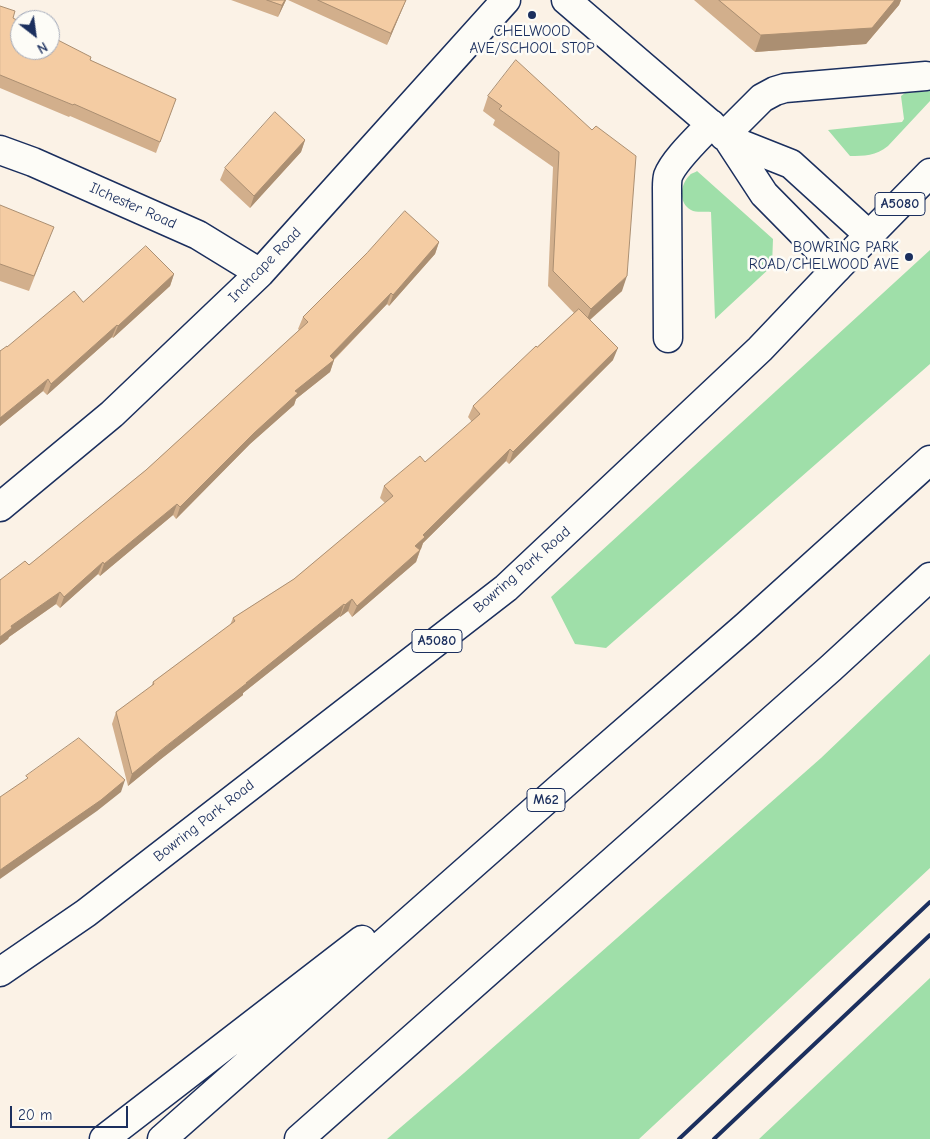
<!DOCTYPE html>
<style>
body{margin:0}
#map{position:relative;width:930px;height:1139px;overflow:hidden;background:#fbf2e6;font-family:"Comic Neue",sans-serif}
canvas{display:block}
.north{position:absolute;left:10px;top:10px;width:50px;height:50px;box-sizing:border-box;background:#fdfcf7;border:1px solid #a3aaba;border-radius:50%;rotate:150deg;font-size:14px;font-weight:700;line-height:20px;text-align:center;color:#1b2f5e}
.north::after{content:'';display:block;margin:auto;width:18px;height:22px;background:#1b2f5e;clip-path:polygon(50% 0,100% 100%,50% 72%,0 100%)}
.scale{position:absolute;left:10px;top:1106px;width:118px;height:22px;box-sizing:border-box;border:2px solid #1b2f5e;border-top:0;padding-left:6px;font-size:15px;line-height:18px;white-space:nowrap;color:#1b2f5e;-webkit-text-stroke:4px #fdfcf7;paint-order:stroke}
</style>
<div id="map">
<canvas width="930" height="1139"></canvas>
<div class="north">N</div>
<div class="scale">20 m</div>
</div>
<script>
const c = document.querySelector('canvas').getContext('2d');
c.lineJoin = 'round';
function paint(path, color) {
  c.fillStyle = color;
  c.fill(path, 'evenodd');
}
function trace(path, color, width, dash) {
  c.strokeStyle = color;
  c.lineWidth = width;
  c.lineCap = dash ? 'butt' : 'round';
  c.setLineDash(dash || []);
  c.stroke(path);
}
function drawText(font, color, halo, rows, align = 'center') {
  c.font = font + ' "Comic Neue",sans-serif';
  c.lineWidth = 5;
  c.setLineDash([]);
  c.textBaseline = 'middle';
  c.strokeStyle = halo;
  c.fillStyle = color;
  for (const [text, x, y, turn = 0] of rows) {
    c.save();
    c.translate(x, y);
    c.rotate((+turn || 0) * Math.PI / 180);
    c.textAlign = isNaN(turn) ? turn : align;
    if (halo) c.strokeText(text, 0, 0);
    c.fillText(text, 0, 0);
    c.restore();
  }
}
paint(new Path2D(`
 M930,91v10l-42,45c-12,10 -24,10 -38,10l-22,-26 74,-8 2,-3 -3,-23 4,-3z
 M697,171l76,68 -1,27 -57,53 -4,-107c-5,-1 -15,1 -20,-2 -13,-7 -11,-26 -1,-35 0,-1 6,-3 7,-4z
 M930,250v114l-324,284 -31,-4 -24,-47z
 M930,654v214l-291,271h-252l77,-66 357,-315z
 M930,978v161h-171z`), '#9fdfa9');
const minor = new Path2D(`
 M566,0l162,139 36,55 73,74
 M724,136l38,-38 13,-7 10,-3 141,-12
 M728,139l63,25 78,71
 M0,150l33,12 165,73 62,38
 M668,338l-1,-150c0,-4 0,-8 1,-12 6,-16 31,-39 43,-52
 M0,507l112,-93 148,-141 246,-273`);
const major = new Path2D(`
 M0,972l86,-59 420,-325 254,-239 77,-81 93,-95`);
const highway = new Path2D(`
 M104,1139l258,-199
 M162,1139l400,-353 184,-160 184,-166
 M299,1139l532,-471 99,-91`);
trace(minor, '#1b2f5e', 31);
trace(major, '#1b2f5e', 31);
trace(highway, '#1b2f5e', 31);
trace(minor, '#fdfcf7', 28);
trace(major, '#fdfcf7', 28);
trace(highway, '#fdfcf7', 28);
trace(new Path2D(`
 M679,1139l251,-237
 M714,1139l216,-204`), '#1b2f5e', 4);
paint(new Path2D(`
 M231,0h55l-8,17z
 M288,0h118l-19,45z
 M694,0h207l-2,5 -33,39 -111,8z
 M0,6l13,12 77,42 86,39 -20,54 -86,-37 -1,1 -69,-29z
 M488,96l104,34 30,161 -32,29 23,40 -104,104 -3,-3 -83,82 -7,19 -64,55 -4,-6 -8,6v-1l-97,77v2l-82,64 -33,27 -16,-62 4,-12 35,-25 2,-5 77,-57 3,-7 61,-39 91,-76 -5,-5 4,-12 41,-24 47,-40 -4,-5 5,-11 101,-93 -26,-27 5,-119 -60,-42 2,-5 -12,-9z
 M305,140l-4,12 -51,56 -30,-28 5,-12z
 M0,205l48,37 -19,49 -29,-10z
 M439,242l-4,12 -46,52 -2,-2 -53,56 -4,12 -34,27 -2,6 -44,39 -74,75 -3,-4 -73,61 -2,-2 -38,34 -4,-4 -47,33 -1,2 -8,6v-65l29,-15 117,-95 153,-140 -1,-1 5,-12z
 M174,274l-4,12 -57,52 -1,-1 -65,58 -4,-4 -43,35v-75l83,-49z`), '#d2af8c');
paint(new Path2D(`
 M285,0h1l-8,17 4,-12z
 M406,0l-2,5 -17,40 4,-12z
 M895,0h6l-2,5 -33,39 -111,8 6,-17z
 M305,140l-4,12 -51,56 4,-12z
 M439,242l-4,12 -46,52 4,-11z
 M174,274l-4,12 -57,52 5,-12z
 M627,276l-5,15 -37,33 6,-15z
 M391,293l-4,11 -56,58 3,-2 -4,12 -34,27 -2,6 -44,39 -74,75 4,-12 150,-151z
 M117,325l-5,12 -65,58 4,-11z
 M618,348l-5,12 -104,104 4,-12z
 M48,379l-5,12 -43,35v-8z
 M510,449l-4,12 -83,82 -2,6 -10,9 4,-12 8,-11z
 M177,504l-4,11 -73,61 4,-12z
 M420,550l-4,12 -64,55 5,-11z
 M103,562l-5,12 -38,34 4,-11z
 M60,592l-4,12 -47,33 -1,2 -8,6v-8l11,-11z
 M352,599l-4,12 -8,6 5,-12z
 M344,604l-4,12 -97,77v2l-82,64 -33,27 4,-12z
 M125,780l-4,12 -24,19 -97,68v-9z`), '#ab8f72');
const building = new Path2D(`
 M267,0h18l-3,5z
 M318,0h88l-15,33z
 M719,0h176l-23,28 -111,7z
 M0,6l15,5 -2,7 7,4v28h30v-14l41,21 -1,3 86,39 -16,43 -86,-38 -1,1 -73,-30z
 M516,60l76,70 4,-4 40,30 -9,120 -36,33 -38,-38 6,-119 -60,-43 3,-3 -14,-10z
 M275,112l30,28 -51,56 -29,-28z
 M0,205l54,22 -20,49 -34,-12z
 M405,211l34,31 -46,53 -2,-2 -61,63 4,4 -39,31 3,2 -44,40 -74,74 -3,-3 -73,60 -1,-2 -39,35 -4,-5 -49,34 1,2 -12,9v-57l25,-19 4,4 117,-95 162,-148 -5,-5 64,-64z
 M146,246l28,28 -56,52 -1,-1 -66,59 -3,-5 -48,39v-67l7,-5v1l67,-56 9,11z
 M579,309l39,39 -105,104 -3,-3 -87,86 2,2 -10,9 5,4 -63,56 -5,-7 -7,6 -1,-1 -98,79h1l-82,64 -33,27 -16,-62 38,-28 -1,-2 82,-61 -2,-3 61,-39 99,-83 -9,-10 36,-30 5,6 55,-48 -7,-8 63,-60 1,1z
 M79,738l46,42 -24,20 -101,70v-73l28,-19 -2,-2z`);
paint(building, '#f4cca3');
trace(building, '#ab8f72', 1);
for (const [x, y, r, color] of [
 [532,15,5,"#1b2f5e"],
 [909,257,5,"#1b2f5e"]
]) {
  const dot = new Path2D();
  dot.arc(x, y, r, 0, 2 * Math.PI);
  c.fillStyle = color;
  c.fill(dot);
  trace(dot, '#fdfcf7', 2);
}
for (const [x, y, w] of [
 [900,204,50],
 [437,641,50],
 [546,800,38]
]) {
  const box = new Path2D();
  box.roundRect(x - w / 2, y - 11.5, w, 23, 4);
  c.fillStyle = '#fdfcf7';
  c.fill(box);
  trace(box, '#1b2f5e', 1);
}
drawText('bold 14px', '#1b2f5e', null, [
 ["A5080",900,204],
 ["A5080",437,641],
 ["M62",546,800]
]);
drawText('15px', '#1b2f5e', '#fdfcf7', [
 ["CHELWOOD",532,32],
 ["AVE/SCHOOL STOP",532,49],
 ["BOWRING PARK",899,248,"right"],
 ["ROAD/CHELWOOD AVE",899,265,"right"]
]);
drawText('15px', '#1b2f5e', '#fdfcf7', [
 ["Ilchester Road",133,206,24],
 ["Inchcape Road",265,265,-46],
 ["Bowring Park Road",522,570,-41],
 ["Bowring Park Road",204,821,-38]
]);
</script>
